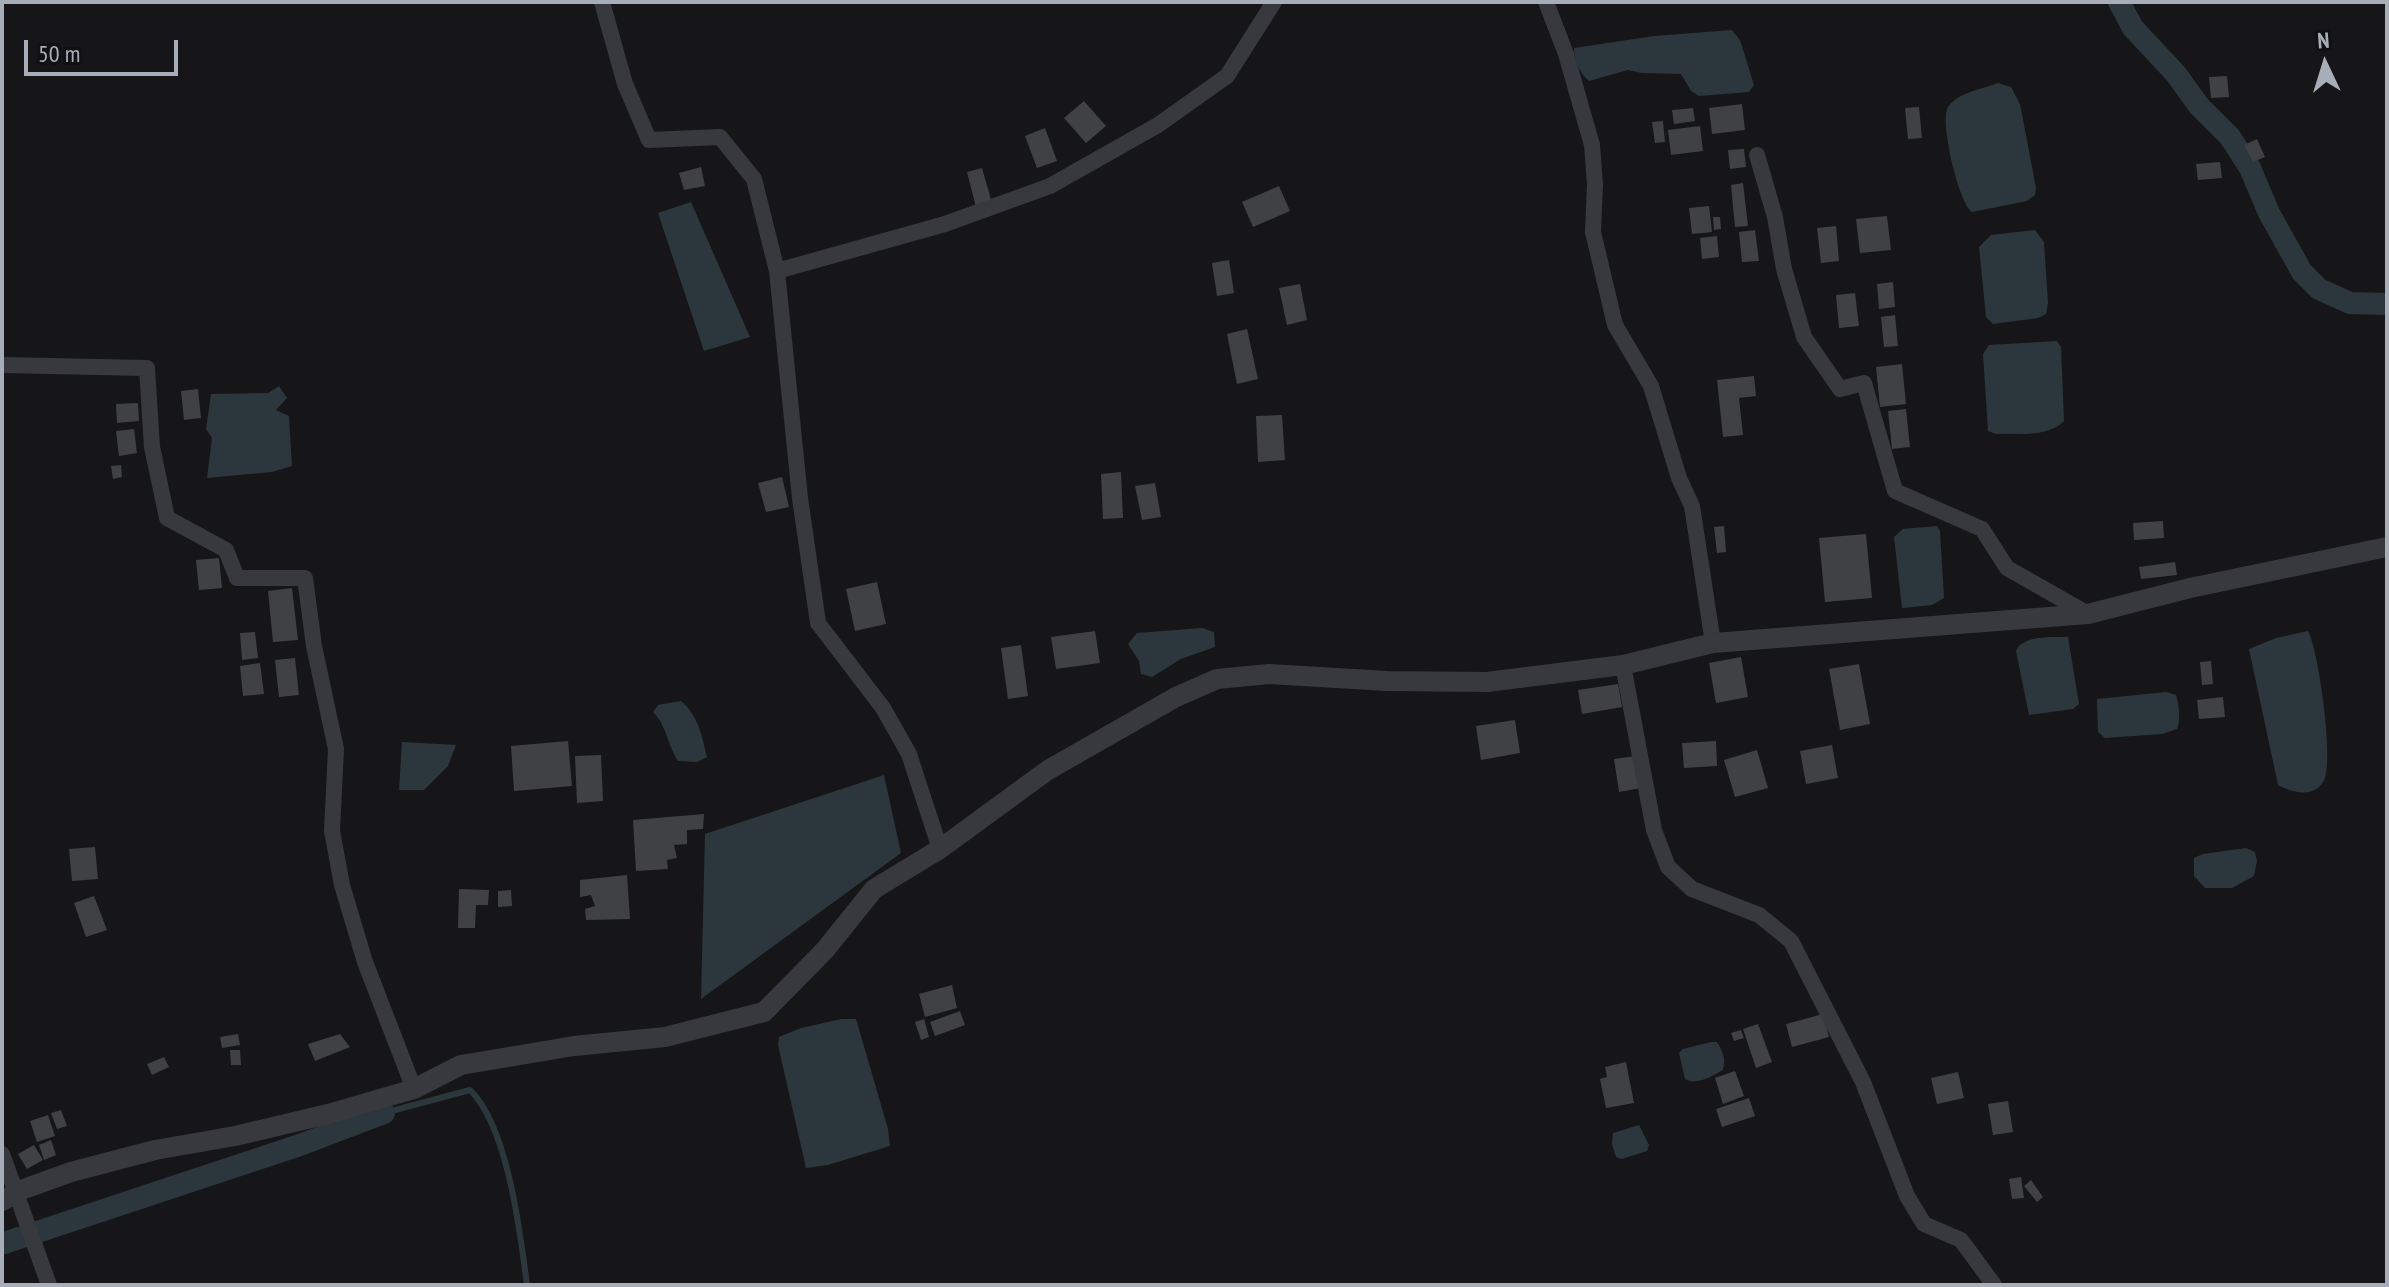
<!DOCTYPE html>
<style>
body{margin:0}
#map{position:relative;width:2389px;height:1287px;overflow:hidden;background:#161618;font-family:"PT Sans Narrow",sans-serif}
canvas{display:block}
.frame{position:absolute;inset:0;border:4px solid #a8aeb9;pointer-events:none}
.north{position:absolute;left:2285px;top:24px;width:80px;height:80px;-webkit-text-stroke:6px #111113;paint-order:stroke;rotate:356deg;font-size:22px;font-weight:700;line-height:32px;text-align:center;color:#a8aeb9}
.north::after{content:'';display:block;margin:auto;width:28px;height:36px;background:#a8aeb9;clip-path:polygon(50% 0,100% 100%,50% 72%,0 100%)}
.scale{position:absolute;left:24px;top:40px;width:154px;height:36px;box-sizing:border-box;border:4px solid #a8aeb9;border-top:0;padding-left:10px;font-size:24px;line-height:28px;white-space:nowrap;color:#a8aeb9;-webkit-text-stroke:6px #111113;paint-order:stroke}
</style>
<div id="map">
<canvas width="2389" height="1287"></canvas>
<div class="frame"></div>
<div class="north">N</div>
<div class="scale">50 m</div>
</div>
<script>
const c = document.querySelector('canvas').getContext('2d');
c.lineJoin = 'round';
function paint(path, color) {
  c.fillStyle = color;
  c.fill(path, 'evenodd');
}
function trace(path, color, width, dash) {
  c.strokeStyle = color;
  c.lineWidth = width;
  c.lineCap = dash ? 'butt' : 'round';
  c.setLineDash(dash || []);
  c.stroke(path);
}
paint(new Path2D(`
 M1732,30l8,10 14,45 -5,7 -50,4 -8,-5 -10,-17 -39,-1 -14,-3 -39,11c-11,-10 -14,-19 -15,-33l80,-12z
 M1998,83l13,4 9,17 16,84 -1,7 -8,6 -55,11c-13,-8 -33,-92 -24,-105 10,-15 35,-18 50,-24z
 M691,202l59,135 -46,14 -46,-138z
 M2035,230l9,12 4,61 -2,11 -8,4 -45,6 -7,-7 -7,-70 12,-12z
 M2057,341l4,6 3,74c-17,17 -45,12 -68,13l-8,-3 -5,-77 6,-9z
 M279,386l8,12 -11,12 13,6 3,50 -20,6 -65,6 5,-40 -6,-9 5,-35 57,-1z
 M1937,526l3,5 4,67 -12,7 -30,3 -8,-71 9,-8z
 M1202,628l12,4 1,15 -34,12 -29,18 -11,-3 -2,-13 -11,-17 9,-11z
 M2308,631c11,21 25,125 17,147 -8,21 -33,15 -47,7l-29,-136 27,-11z
 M2068,637l11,67 -6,5 -44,6 -13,-64c6,-16 37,-14 52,-14z
 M2166,692l10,3c3,9 5,25 1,34l-15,5 -57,4 -7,-6 -1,-33z
 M681,701c17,14 21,35 26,56l-10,5 -19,-1c-11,-17 -11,-35 -25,-49l5,-7z
 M402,742l54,3 -8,21 -24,24h-25z
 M884,775l17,78 -200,146 4,-165z
 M2246,848l9,4 2,9 -3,15 -22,12h-27l-11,-12v-18l9,-4z
 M841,1019h15l32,110 2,17 -62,19 -22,3 -28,-123 1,-8 22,-9z
 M1711,1042h6c6,10 9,17 6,28 -11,6 -26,16 -38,9l-6,-26 4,-4z
 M1639,1125l10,20 -2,6 -25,8 -6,-2 -4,-13 1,-11z`), '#2b373d');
trace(new Path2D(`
 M384,1113l86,-23c38,37 50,142 57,195`), '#2b373d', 6);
trace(new Path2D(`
 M2119,2l14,26 43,46 23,32 31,31 20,31 19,45 33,59 17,17 31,14 37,1
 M4,1243l296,-98 84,-32`), '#2b373d', 22);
paint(new Path2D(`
 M2227,76l2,21 -18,1 -2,-21z
 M1084,101l22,25 -20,17 -22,-25z
 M1742,104l3,26 -33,4 -3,-26z
 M1919,107l3,31 -14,1 -3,-31z
 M1693,108l2,13 -21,3 -2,-14z
 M1663,121l2,21 -10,1 -3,-21z
 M1700,126l3,25 -32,4 -3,-25z
 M1045,128l12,33 -20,7 -12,-32z
 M2257,139l8,18 -12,5 -9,-17z
 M1744,149l2,18 -16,2 -2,-19z
 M2220,162l2,16 -24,2 -2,-16z
 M701,167l4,19 -21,4 -5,-17z
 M982,168l10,35 -16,4 -9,-35z
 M1743,183l5,43 -13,1 -4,-42z
 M1279,186l11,25 -37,16 -11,-25z
 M1709,206l3,26 -20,2 -3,-26z
 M1887,216l4,34 -31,3 -4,-34z
 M1713,217h7l1,12 -7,1z
 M1836,226l3,35 -18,2 -4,-35z
 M1755,230l4,31 -17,1 -3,-30z
 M1717,236l2,21 -17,2 -2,-21z
 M1229,260l5,33 -17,3 -5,-33z
 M1893,282l2,25 -16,2 -2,-25z
 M1300,284l7,36 -20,5 -8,-37z
 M1855,293l4,33 -20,2 -3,-33z
 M1895,315l3,31 -14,1 -3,-30z
 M1247,329l11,50 -21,5 -10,-50z
 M1902,364l4,40 -26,3 -4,-40z
 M1754,376l2,20 -17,2 4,37 -20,2 -6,-57z
 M198,389l3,29 -17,2 -3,-29z
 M138,403l1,18 -22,2 -1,-19z
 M1906,409l4,38 -18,2 -4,-38z
 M1282,415l3,45 -27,2 -2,-46z
 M134,429l3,24 -18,3 -3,-25z
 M121,465l1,12 -9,2 -2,-13z
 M1121,472l2,46 -20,1 -2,-45z
 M782,477l7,30 -23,5 -8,-29z
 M1155,483l6,34 -19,3 -7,-34z
 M2163,521l1,17 -30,2 -1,-17z
 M1724,526l2,26 -9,1 -3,-26z
 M1866,534l6,64 -47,4 -6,-64z
 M219,558l3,30 -23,2 -3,-30z
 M2175,562l2,13 -36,4 -2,-12z
 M877,582l9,42 -31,7 -9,-42z
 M292,588l6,52 -25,2 -5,-51z
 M1095,631l5,32 -44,6 -5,-32z
 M255,632l3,26 -16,2 -2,-27z
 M1021,645l7,51 -20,3 -7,-51z
 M1741,657l7,40 -32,6 -7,-40z
 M295,658l4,37 -20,2 -4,-37z
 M2211,661l2,23 -11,1 -2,-23z
 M260,663l4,31 -21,2 -3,-30z
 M1859,664l11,60 -30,6 -11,-61z
 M1618,684l4,23 -40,7 -4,-24z
 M2223,697l2,20 -26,2 -2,-19z
 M1515,720l5,33 -39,7 -5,-34z
 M568,741l4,45 -58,5 -3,-45z
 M1716,741l1,25 -33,2 -2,-25z
 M1832,745l6,33 -32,6 -6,-33z
 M1757,750l11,38 -33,9 -11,-37z
 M601,755l2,46 -26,2 -2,-47z
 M1636,756l5,32 -22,4 -5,-33z
 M704,814l-1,15 -16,1v14l-13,1 3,13 -10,2 1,9 -32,2 -3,-51z
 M95,847l3,32 -26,2 -3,-32z
 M627,875l3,44 -44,1 -1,-11 10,-3 -4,-11 -11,2v-17z
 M459,889l30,1 -1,15h-12l-1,23h-17z
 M511,890l1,16 -14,1v-16z
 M94,896l13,34 -21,7 -12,-34z
 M952,985l5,23 -32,9 -6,-23z
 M960,1011l5,14 -30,11 -5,-14z
 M1823,1014l6,23 -37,10 -6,-23z
 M924,1019l5,18 -8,3 -6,-18z
 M1758,1024l14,38 -16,6 -13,-39z
 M1741,1030l3,8 -10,3 -3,-8z
 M238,1034l2,11 -18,3 -2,-11z
 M340,1034l10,13 -35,14 -7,-17z
 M230,1050h10l1,15h-10z
 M164,1057l5,10 -17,8 -5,-11z
 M1626,1062l8,41 -28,5 -6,-29 7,-2 -2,-10z
 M1735,1071l9,25 -21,8 -8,-26z
 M1958,1072l6,26 -27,6 -6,-26z
 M1749,1098l6,18 -33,11 -6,-18z
 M2008,1101l5,31 -20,3 -5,-31z
 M61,1110l6,16 -10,3 -6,-16z
 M48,1115l7,21 -18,6 -7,-21z
 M51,1140l5,15 -12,5 -5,-15z
 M34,1145l9,15 -16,9 -9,-15z
 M2021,1177l3,21 -12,1 -3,-20z
 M2031,1180l12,17 -6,5 -13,-16z`), '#404145');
trace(new Path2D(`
 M602,2l23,82 24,56 71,-3 34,42 23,92 23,227 18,125 65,85 26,46 31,95
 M1546,2l20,52 26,91 3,39 -2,48 22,93 36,61 28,92 13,28 21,137
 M1757,155l18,62 9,52 20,68 36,52 24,-6 31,108 87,38 25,39 81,46
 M777,271l168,-47 105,-38 108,-61 69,-49 47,-74
 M2,365l145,3 5,79 15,71 59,32 11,28h68l9,68 22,103 -4,82 10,54 23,77 49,127
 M1623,665l31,165 14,37 24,22 67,26 32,26 72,141 44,114 17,28 37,16 33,45
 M2,1154l47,131`), '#37393e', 16);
trace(new Path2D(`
 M2,1201l19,-11 50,-18 84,-22 80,-14 93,-22 86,-25 47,-24 113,-19 91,-9 99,-25 61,-62 49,-61 66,-40 108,-79 128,-73 41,-18 52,-5 118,7 100,1 136,-17 90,-22 375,-29 102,-26 197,-41`), '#37393e', 20);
</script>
